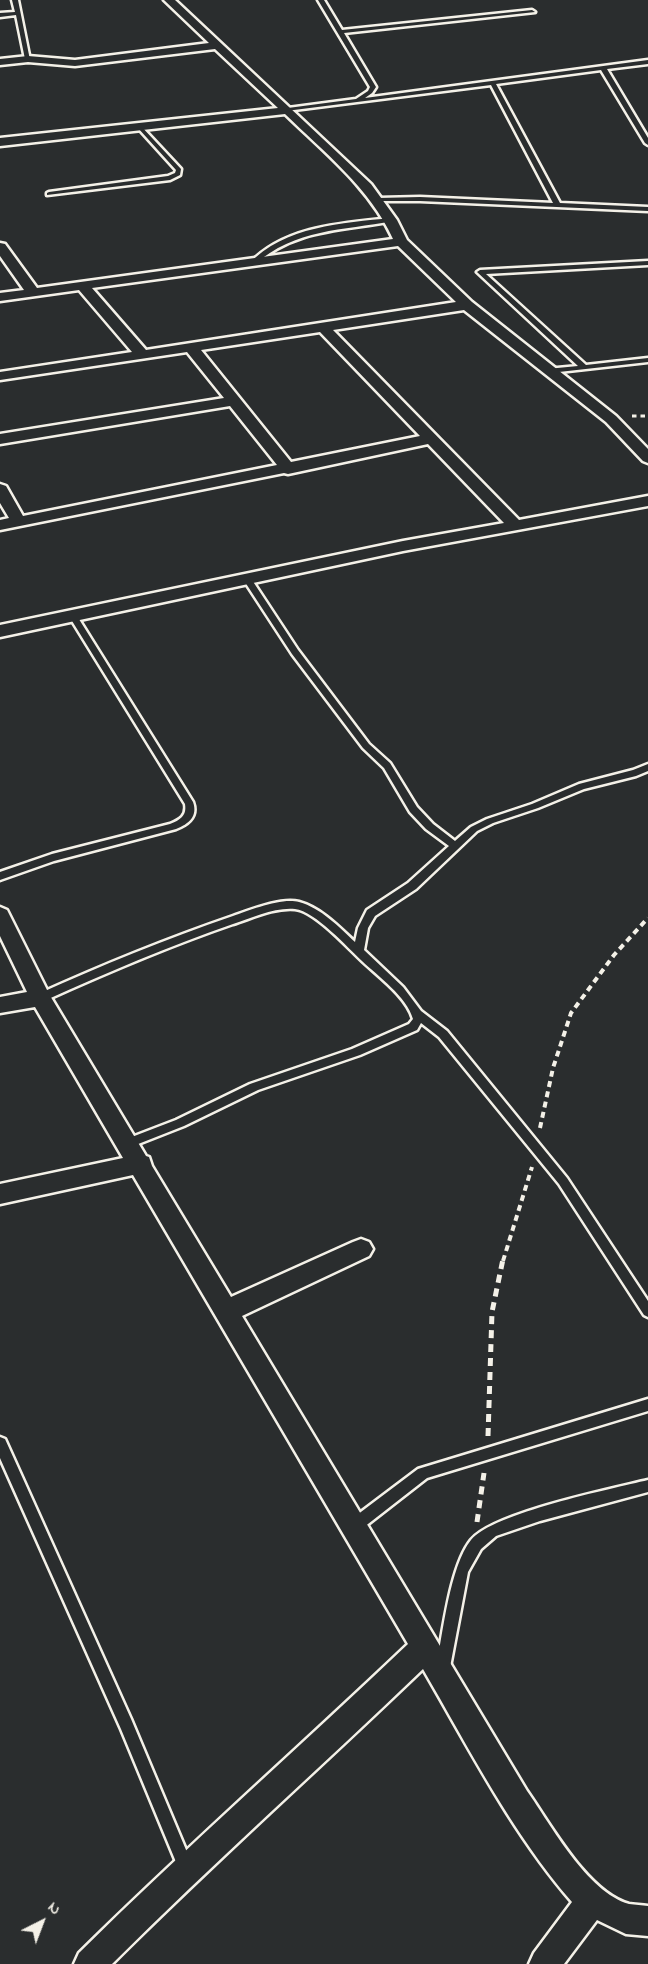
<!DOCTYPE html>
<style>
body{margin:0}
#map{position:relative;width:648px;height:1964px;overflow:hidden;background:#2a2d2e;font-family:"Indie Flower",sans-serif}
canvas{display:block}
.north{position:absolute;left:12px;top:1892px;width:60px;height:60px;-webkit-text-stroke:4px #2a2d2e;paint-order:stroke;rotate:42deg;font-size:16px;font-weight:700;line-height:24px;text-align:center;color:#f4f1e8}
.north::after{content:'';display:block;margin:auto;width:21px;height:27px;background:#f4f1e8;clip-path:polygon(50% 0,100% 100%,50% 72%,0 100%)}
</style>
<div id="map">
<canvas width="648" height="1964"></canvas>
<div class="north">N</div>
</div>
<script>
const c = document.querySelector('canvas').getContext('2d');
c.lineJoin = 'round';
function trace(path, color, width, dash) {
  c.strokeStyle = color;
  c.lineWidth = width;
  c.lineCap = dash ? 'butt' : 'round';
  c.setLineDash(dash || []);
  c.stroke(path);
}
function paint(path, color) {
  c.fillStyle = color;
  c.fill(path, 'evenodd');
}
const service = new Path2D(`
 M12,0h6l12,60 -5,-1 -9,-44 -16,2v-4l15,-1z
 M318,0h6l18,30 190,-20 3,2 -191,21 32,54 -4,6 -7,5 283,-38v4l-41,5 41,69v7l-3,-2 -44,-73 -105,14 64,119 88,4v4l-228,-10h-43v-2l2,-1 41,-1 133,6 -62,-118 -205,26 -1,-1 3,-2 68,-9 12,-8 2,-4z
 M140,125l41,44 -1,6 -10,5 -123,15v-2l2,-1 119,-16 7,-3 1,-3 -38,-42 -1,-1z
 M391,218l3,2 -1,1c-51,10 -97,7 -139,44l-5,-1c35,-38 94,-41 142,-46z
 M648,261v4l-162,9 100,91 62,-7v4l-98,11h-3v-4l31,-3 -101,-94 3,-2z
 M247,576l3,1 48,73 71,94 21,19 27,44 16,17 22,17 16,-14 16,-8 45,-15 47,-20 54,-14 15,-6v7l-12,5 -52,13 -46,19 -45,15 -16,8 -61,58 -41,27 -7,12 -4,22 39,37 18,24 26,20 120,147 81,123v16l-4,-2 -85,-131 -120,-147 -18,-14 -4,7 -57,25 -102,35 -74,36 -56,22 -4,-2 -2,-3 2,-3 52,-20 74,-36 102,-35 57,-25 4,-5c-6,-22 -35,-43 -51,-58 -14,-13 -47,-50 -67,-52 -20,-2 -43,9 -62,15 -64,22 -127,49 -189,77h-8l-1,-3 1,-3c64,-29 130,-56 197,-79 17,-6 49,-19 66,-14 22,6 40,25 56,40l3,-14 9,-18 41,-27 41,-37 -23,-17 -16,-17 -26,-44 -21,-20 -71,-94 -49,-75z
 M73,613l4,3 116,186c5,14 -4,22 -17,27l-122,32 -54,19v-8l52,-18 118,-30c10,-4 17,-8 15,-20l-116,-188z
 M648,1399v12l-221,67 -68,53 -5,2 -5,-2 -2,-5 2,-5 69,-52z
 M0,1437l5,2 126,280 63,150 -3,5 -5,3 -5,-3 -60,-145 -121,-271z
 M648,1480v12l-108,29 -44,15 -15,13 -13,23 -18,95 -2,5 -5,2 -5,-2 -2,-5c7,-34 14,-101 35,-127 22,-27 140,-51 177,-60z`);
const minor = new Path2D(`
 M164,0h11l196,184 26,36 10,20 65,62 144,114 32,33v14l-5,-2 -37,-39 -142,-112 -131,20 186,190 129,-24v10l-245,45 -403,86v-12l403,-84 101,-18 -76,-79 -140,30 -4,-1 -284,57v-10l9,-2 -9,-15v-19l6,2 17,30 254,-51 -47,-59 -230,38v-10l224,-36 -37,-46 -187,28v-8l132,-20 -53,-62 -79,11v-8l24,-3 -24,-34v-13l5,1 32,44 356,-49c-23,-51 -69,-87 -108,-125l-285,32v-8l278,-30 -63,-59 -140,17 -47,-4 -28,3v-6l28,-3 47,4 134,-17zM398,246l58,56 -310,48 -54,-62zM320,332l100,104 -129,26 -90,-112z
 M0,907l7,3 42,84 97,162 3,1 3,9 79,131 122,-55 8,-3 8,3 4,7 -4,7 -127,60 285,475c24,34 60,101 102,113 6,1 13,1 19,2v30l-22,-2 -29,-14 -33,44h-35l5,-11 38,-51c-60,-69 -103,-154 -149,-233 -103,99 -210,194 -311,295h-38l5,-11c107,-106 220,-205 329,-309l-275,-469 -133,29v-20l123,-26 -88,-151 -35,6v-16l27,-5 -27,-56z`);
trace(service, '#f4f1e8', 5);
trace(minor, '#f4f1e8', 5);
trace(new Path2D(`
 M632,416h16`), '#f4f1e8', 3, [4.5, 4]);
trace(new Path2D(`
 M540,1128l13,-60 18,-55 43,-58 34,-37
 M503,1261l29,-94`), '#f4f1e8', 4, [6, 4.5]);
trace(new Path2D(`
 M488,1436l4,-124 11,-53
 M477,1522l7,-49`), '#f4f1e8', 5, [8, 6]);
paint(service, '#2a2d2e');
paint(minor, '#2a2d2e');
</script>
